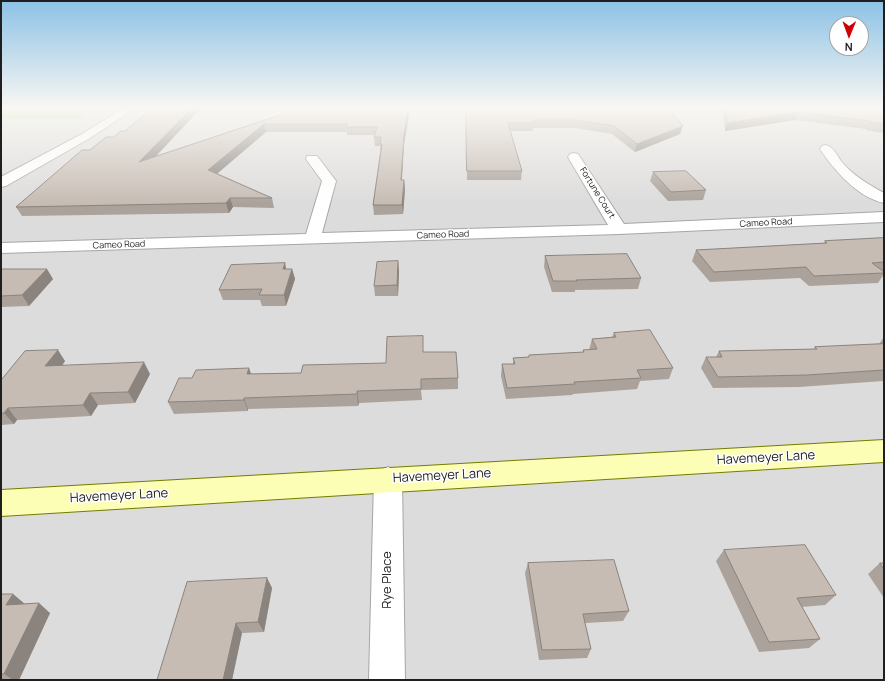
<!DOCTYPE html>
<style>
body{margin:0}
#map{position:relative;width:885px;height:681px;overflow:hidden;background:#f1ede5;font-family:Manrope,sans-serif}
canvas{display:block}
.frame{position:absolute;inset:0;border:2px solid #1f1f1f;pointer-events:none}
.north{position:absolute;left:829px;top:16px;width:40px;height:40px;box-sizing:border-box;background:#fff;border:1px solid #a5a5a5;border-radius:50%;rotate:181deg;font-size:11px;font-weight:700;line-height:16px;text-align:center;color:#1f1f1f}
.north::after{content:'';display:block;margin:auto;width:14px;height:18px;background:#cf0005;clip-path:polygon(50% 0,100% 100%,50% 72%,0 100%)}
</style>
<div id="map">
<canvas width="885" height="681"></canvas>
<div class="frame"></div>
<div class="north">N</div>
</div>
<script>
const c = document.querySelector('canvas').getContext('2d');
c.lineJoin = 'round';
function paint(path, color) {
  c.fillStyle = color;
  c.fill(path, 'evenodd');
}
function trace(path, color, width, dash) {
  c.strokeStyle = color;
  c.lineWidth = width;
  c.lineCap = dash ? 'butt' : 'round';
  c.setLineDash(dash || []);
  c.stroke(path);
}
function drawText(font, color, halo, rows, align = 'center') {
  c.font = font + ' Manrope,sans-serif';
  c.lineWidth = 3;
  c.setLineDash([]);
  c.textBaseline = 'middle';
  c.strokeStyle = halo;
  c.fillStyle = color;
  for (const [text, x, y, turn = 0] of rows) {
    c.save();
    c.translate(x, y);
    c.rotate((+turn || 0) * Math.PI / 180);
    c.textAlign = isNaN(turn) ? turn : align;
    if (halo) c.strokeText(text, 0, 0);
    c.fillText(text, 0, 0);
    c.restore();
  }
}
paint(new Path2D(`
 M1,109h883v571h-883z`), '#dddcdc');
paint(new Path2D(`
 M1,109l84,1 -2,9h-82z`), '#aad397');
const street = new Path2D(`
 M122,109h12l-44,29 -84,48 -5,1v-10l81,-43z
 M826,145c7,2 11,10 15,16 11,14 28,24 43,32v10c-27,-6 -49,-32 -64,-54l2,-3z
 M574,153l4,1 46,70 260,-12v10l-265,12 -618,19v-10l305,-9 16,-53 -16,-22 1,-3h10l19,25 -14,52 286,-8 -40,-68 2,-3z
 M388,467l10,4 4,8 3,201h-36l5,-201 4,-8z`);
const secondary = new Path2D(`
 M884,440v22l-883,54v-26z`);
trace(street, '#a6a6a6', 2);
trace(secondary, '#727d00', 2);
paint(street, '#fff');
paint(secondary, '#fcfeb6');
paint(new Path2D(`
 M151,109h49l-44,47 142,-47h112l-6,35 -2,36h2l1,9 -2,25 -29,1 -1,-10 7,-53v-6h-5l-1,-9v-2h-27v-3h-81l-49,41 55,25 2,10 -41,-1 -4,6 -207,3 -6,-9 74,-57 35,-19z
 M466,109h203l11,25 -45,18 -23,-18 -37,-6h-42v3h-23l12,40 -1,9h-54z
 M711,109h173v26l-1,-2 -17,-3v-1l-71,-9 -70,11 -2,-17z
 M653,172l53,18 -3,10 -35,1 -18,-20z
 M884,238v36l-6,9 -69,3 -9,-8 -90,4 -18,-21 4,-11 128,-7 1,-2z
 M545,256l96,22 -3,11 -63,1v2h-23l-8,-25z
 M398,261l1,11 -1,24h-23l-1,-10z
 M285,263l1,6h6l3,10 -9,27h-24l-2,-6h-37l-4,-10z
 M1,269l52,10 -24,27 -28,1z
 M614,333l59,35 -4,11 -29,2 -3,8 -64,5 -1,1 -66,4 -5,-23 1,-12h11v-6l16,-1v-2l54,-3v-2h6l3,-11 20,-2z
 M884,337v43l-1,1 -84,6 -86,1 -12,-20 5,-11h10l3,-6 95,-2 1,-2 64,-3z
 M423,352l35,26v11l-37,1 1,10 -63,3 -1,3 -110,3v2l-74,3 -6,-12 24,-24 59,-4 50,-1 85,-10z
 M65,361l-3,5 88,8 -15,29 -37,2 -7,11 -74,4 -3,4 -13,1v-46z
 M724,550l112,45 -11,10 -23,2 18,32 -11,9 -50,4 -43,-91z
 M528,563l101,48 -6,10 -38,2 6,26 -4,9 -48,2 -14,-87z
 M880,563h4v35l-16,-24z
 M267,578l5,10 -8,44 -22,1 -10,47h-75z
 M1,594h12l11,10 26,9 -31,67h-18z`), '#aaa29b');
paint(new Path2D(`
 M191,109h9l-57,61 -4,-8z
 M408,109h2l-6,35 -3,45v-9l3,-45z
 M798,112l-3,8 -70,11 2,-8z
 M264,124l2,8 -55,47 -3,-9z
 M683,126l-3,8 -45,18 2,-8z
 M404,180l1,9 -2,25 -1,-9z
 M230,198l3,9 -4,6 -3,-10z
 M398,261l1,11 -1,24 -1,-11z
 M285,263l2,11 -4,-5z
 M47,269l6,10 -24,27 -7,-11z
 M292,269l3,10 -9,27 -2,-11z
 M58,350l7,11 -12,17 -8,-12z
 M144,362l6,12 -15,29 -7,-11z
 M249,368l4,11 -6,-5z
 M357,391l2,12 -1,3 -1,-12z
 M90,393l8,12 -7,11 -8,-11z
 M244,398l4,11v2l-4,-11z
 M8,408l9,12 -3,4 -10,-11z
 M267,578l5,10 -8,44 -6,-10z
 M13,594l12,10 -6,11 -13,-10z
 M39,603l11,10 -31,67h-6l-9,-6z
 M236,623l6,10 -10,47h-9z`), '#8b847e');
const building = new Path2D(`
 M151,109h40l-52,53 159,-53h110l-4,26 -3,45h3l-2,25h-29l9,-61h-2l1,-7h-7l3,-10h-31l2,-3h-84l-56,46 64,28h-42l-4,5 -210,4 66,-57h8l16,-13h8l7,-6h4z
 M466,109h203l14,17 -46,18 -23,-18 -38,-6h-44l2,3h-26l14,48h-55z
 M726,109h158v15l-14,-2v-1l-72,-9 -71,11z
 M686,171l20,19 -35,2 -18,-20z
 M884,238v24l-12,1 12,9v1l-70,3 -8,-9 -92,5 -18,-22 131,-7 -2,-2z
 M627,254l14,24 -65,2 1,1h-24l-8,-25z
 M398,261l-1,24 -23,1 3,-24z
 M285,263l-2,6h9l-8,26h-25l3,-6 -43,1 12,-25z
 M1,269h46l-25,26 -21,1z
 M650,330l23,38 -36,2 4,8 -67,4 1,2 -68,4 -5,-24h13l-2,-6 16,-1v-2l55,-3 -1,-2 14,-1 -5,-10 24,-2 -2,-4z
 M423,336v16h33l2,26 -37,1v10l-64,2v3l-113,4v2l-76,2 11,-24h13l4,-8 53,-2 -2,6 54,-1 2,-8 83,-2 1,-26z
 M884,344v26l-77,5 -89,2 -12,-20h16l-3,-6 98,-2 -2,-2z
 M58,350l-13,16 99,-4 -16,30 -38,1 -7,12 -75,3 -4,5h-3v-34h1l23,-28z
 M805,545l31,50 -39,3 23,41 -51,3 -45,-92z
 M614,560l15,51 -46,3 8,35 -49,1 -14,-87z
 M880,563h4v6z
 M267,578l-9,44 -22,1 -13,57h-66l30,-98z
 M1,594h12l-7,11 33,-2 -35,71h-3z`);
paint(building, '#c6bcb4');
trace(building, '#8b847e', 1);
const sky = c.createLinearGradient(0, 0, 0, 204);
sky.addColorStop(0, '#8cc1e5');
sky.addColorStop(0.53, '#f9f7f3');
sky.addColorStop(1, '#f9f7f300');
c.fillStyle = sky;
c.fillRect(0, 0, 885, 204);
drawText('9px', '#1f1f1f', '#fff', [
 ["Fortune Court",597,193,58],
 ["Cameo Road",766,223,-3],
 ["Cameo Road",443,235,-2],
 ["Cameo Road",119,245,-2]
]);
drawText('13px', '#1f1f1f', '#fff', [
 ["Havemeyer Lane",766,458,-3],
 ["Havemeyer Lane",442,476,-3],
 ["Havemeyer Lane",119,496,-3],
 ["Rye Place",387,580,-90]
]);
</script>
